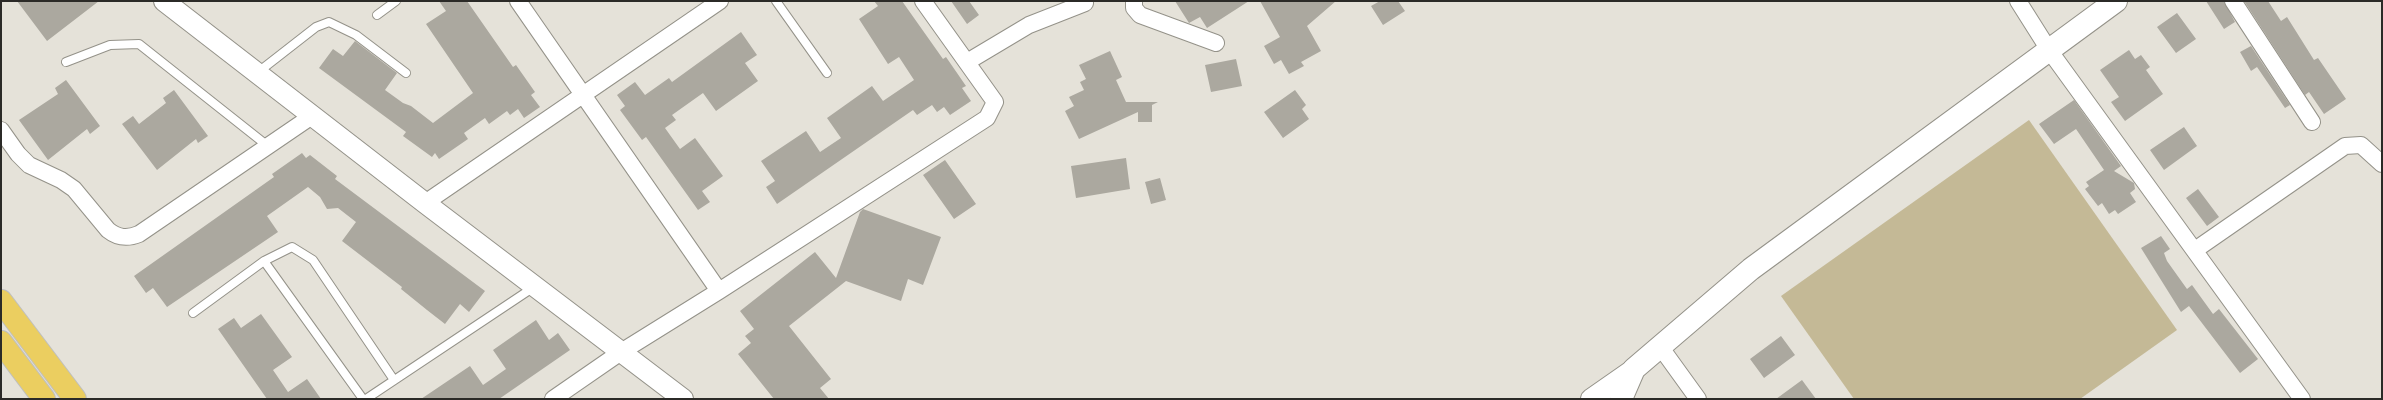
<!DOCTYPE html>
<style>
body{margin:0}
#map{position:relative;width:2383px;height:400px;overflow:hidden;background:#e5e2d9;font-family:"Fira Sans Condensed",sans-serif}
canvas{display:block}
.frame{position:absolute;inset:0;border:2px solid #2b2a27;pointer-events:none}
</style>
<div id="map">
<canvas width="2383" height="400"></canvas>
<div class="frame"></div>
</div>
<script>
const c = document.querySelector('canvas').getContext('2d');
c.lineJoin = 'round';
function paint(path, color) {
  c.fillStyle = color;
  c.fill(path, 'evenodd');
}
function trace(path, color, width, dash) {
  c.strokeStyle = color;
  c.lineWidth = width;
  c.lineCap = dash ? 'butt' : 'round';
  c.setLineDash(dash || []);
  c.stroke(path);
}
paint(new Path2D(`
 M2029,120l148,210 -97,69h-226l-73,-103z`), '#c4b996');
paint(new Path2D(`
 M17,1h82l-52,40z
 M439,1h28l46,66 3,-2 19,27 -4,3 9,12 -16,11 -6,-9 -8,6 -3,-4 -18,13 -4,-6 -21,15 4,6 -29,20 -4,-6 -3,4 -29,-21 3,-4 -87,-64 14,-19 10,7 12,-15 42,32 -12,17 18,13 8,3 22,17 40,-30 -47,-69 20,-13z
 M874,1h28l41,58 3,-2 20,29 -4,2 9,13 -21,14 -6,-8 -7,5 -5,-7 -15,10 -4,-5 -136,94 -11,-17 9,-6 -14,-20 45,-30 14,21 21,-14 -14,-20 45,-32 11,15 31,-21 -15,-23 -11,7 -29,-45 19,-13z
 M951,1h18l10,14 -12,9z
 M1175,1h74l-42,27 -7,-11 -11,6z
 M1260,1h76l-29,25 14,25 -20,11 3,4 -15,8 -8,-14 -7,4 -10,-18 16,-9z
 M1380,1h18l7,10 -22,14 -12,-19z
 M2206,1h18l11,21 -11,7z
 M2244,1h24l13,20 6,-4 27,43 4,-2 28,41 -22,15 -15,-22 -4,3z
 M2177,13l19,26 -20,14 -19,-26z
 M741,32l16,23 -12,8 13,18 -42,30 -13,-18 -31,22 4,5 -11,8 15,21 15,-11 28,38 -21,15 8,11 -12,8 -52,-73 -4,3 -22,-30 5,-4 -8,-11 18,-13 10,13 24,-17 3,4z
 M2251,46l39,59 -5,3 -28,-41 -6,4 -11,-19z
 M2129,50l6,9 6,-4 9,12 -4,3 17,24 -38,27 -14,-19 8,-5 -19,-27z
 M1110,51l12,26 -6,3 10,22h32l-6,3v17h-14v-10l-59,27 -14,-28 9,-5 -5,-9 15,-7 -4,-8 6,-3 -7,-14z
 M1236,59l6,27 -31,6 -6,-27z
 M66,80l34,46 -10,8 -3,-5 -39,31 -29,-40 39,-26 -3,-6z
 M174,90l34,46 -10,7 -2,-4 -39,31 -35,-46 11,-8 6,8 27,-21 -3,-5z
 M1295,90l11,15 -4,4 7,10 -26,19 -19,-26z
 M2074,100l47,66 -7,5 20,12 1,6 -5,4 6,9 -18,12 -3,-4 -6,4 -7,-11 -4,3 -13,-17 4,-3 -3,-4 18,-12 -28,-41 -22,15 -15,-20z
 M2184,127l13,19 -33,24 -14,-20z
 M302,153l4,5 4,-3 27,21 -2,3 150,112 -16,21 -9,-8 -15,20 -18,-14 -26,-21 1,-2 -60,-46 14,-19 -18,-14 -11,1 -7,-12 -12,-10 -41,29 11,16 -111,75 -14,-19 -7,5 -12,-17 140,-99 -2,-3z
 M1126,158l4,31 -54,9 -5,-32z
 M945,160l31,44 -22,15 -31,-44z
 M1160,178l6,22 -15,4 -6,-22z
 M2198,189l21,28 -12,9 -21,-28z
 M863,209l78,28 -18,48 -15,-6 -7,22 -55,-20 -57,45 42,53 -11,9 9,11h-55l-36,-45 13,-11 -6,-7 9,-7 -14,-18 75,-59 21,26 24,-66z
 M2161,236l9,13 -6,4 3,8 20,28 5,-4 21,29 6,-5 39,50 -18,14 -51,-67 -8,6 -40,-64z
 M261,314l31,43 -19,13 15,22 19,-13 14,20h-54l-49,-70 16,-11 7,10z
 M536,320l13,20 9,-7 12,17 -71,49h-78l49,-33 13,19 23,-16 -13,-19z
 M1781,336l14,19 -31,23 -14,-19z
 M1802,380l14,19h-40z`), '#aba89f');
const service = new Path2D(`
 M776,1l51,72
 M377,15l19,-14
 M66,62l44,-17 29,-1 130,103
 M257,73l59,-46 13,-5 27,13 50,38
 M193,313l71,-52
 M363,399l-99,-138 28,-14 21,13 81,120
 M366,399l168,-112`);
const minor = new Path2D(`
 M518,1l201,290
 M1134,1v7l6,7 76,28
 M2018,1l31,49 253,349
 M2233,1l79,121
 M967,62l62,-37 56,-22
 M1,130l17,24 11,11 32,15 13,9 34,41c10,8 19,9 31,4l173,-118
 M425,203l295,-202
 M2195,250l150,-104 16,-1 21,19
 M1659,345l39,54
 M553,399l68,-47 98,-61 268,-173 8,-16 -72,-101`);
const tertiary = new Path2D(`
 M164,1l261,202 258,196
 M1591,399l43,-30`);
const secondary = new Path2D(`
 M1621,399l13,-30 117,-100 365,-268`);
const trunk = new Path2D(`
 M1,301l74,98
 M1,342l43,57`);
trace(service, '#949289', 10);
trace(minor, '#949289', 18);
trace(tertiary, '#949289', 22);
trace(secondary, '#949289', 24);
trace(trunk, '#bfbfbe', 24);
trace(service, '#fff', 8);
trace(minor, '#fff', 16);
trace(tertiary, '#fff', 20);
trace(secondary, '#fff', 22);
trace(trunk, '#ebce60', 22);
</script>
